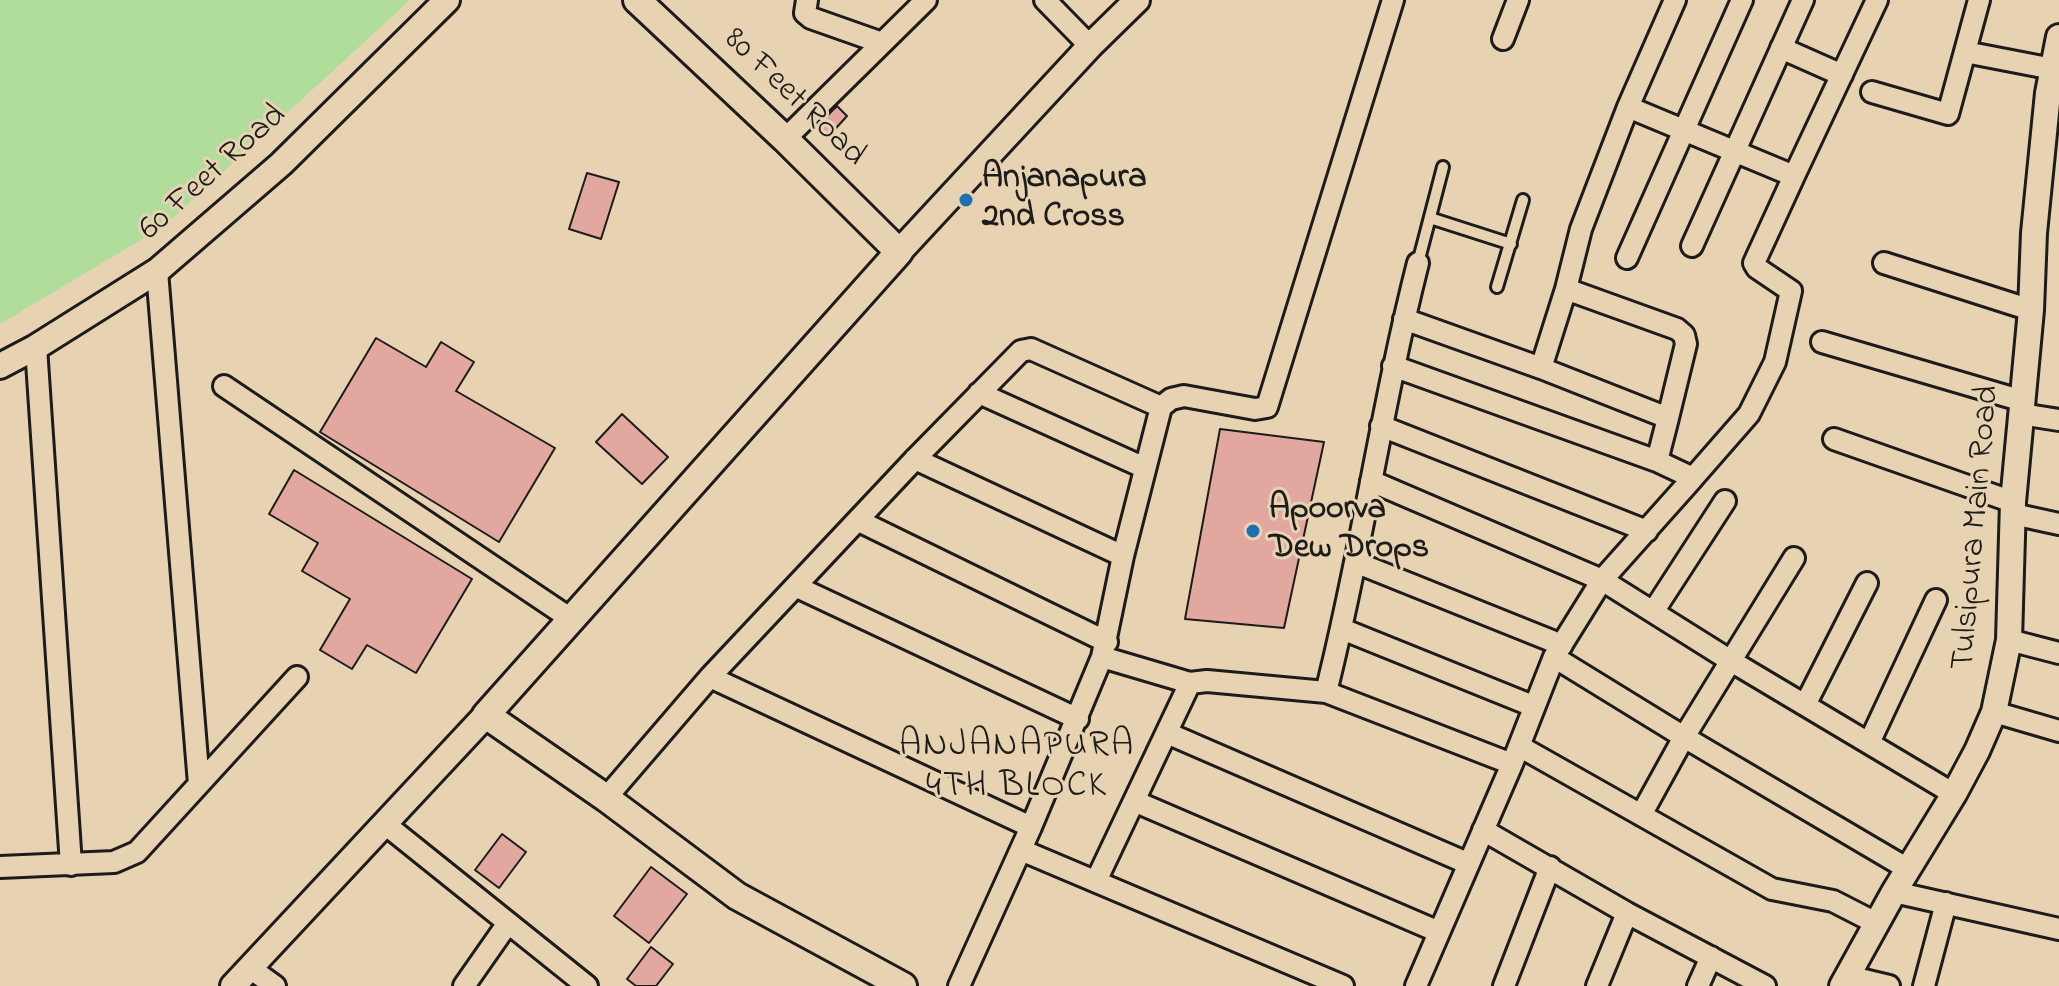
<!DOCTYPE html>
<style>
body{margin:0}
canvas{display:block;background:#e7d3b1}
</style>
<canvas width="2059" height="986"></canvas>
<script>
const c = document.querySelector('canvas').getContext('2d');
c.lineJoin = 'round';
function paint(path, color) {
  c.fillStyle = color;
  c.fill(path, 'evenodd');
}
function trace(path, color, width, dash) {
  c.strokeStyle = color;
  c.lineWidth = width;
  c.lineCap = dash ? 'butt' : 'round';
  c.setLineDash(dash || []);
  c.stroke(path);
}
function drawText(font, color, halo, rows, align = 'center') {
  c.font = font + ' "Indie Flower",sans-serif';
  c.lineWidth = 6;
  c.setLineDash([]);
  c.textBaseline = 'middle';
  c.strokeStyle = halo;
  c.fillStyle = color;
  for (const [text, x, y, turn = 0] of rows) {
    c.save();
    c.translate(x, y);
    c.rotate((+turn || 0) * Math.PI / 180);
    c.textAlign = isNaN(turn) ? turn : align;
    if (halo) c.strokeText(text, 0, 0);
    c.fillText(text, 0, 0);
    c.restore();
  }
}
paint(new Path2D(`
 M0,0h410l-246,226 -164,98z`), '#b0dd9c');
const building = new Path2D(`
 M837,106l10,10 -19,21 -11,-11z
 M587,173l32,9 -18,57 -32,-10z
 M376,338l50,29 15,-25 33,20 -18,29 99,57 -56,94 -179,-110z
 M622,414l46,43 -26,27 -46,-42z
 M1220,429l104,13 -40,186 -99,-9z
 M294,470l178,109 -56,94 -49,-28 -15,24 -32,-19 30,-51 -48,-28 16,-28 -49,-29z
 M502,834l24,18 -27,36 -24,-18z
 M651,867l36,27 -38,49 -35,-27z
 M651,947l22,17 -17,22h-20l-9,-7z`);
paint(building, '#e2a8a0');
trace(building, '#1c1c1c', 2);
const service = new Path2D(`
 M1430,218l81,26
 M1418,263l25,-96
 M1497,287l26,-87`);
const minor = new Path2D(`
 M807,0l-2,13 6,5 71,25
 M1045,0l45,46
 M1503,39l15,-39
 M1781,48l61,27
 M1965,52l88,17
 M1872,92l76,22 31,-114
 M1628,107l166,69 -40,87 3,5 34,23 -16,71 -26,52 -56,64
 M785,139l141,-139
 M1794,176l83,-176
 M1692,246l111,-246
 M1627,258l115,-258
 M1884,263l147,47
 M157,271l42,513
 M1566,289l111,40 7,6 2,9 -18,74
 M1404,319l137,49 127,50 -11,43
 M1822,342l201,59
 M36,347l35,518
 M1393,366l264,95 36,17 -91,102 -48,77 -42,107 -96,222
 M1541,368l25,-79 15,-60 47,-122 47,-107
 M224,386l347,233
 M979,393l166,75
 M2021,414l38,6
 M1381,426l266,105
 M1834,439l179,63
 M915,459l208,97
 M1371,481l231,99 129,81 223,133
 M2013,514l46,10
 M859,521l248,121
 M1355,562l207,83
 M797,587l281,132
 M1653,612l72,-111
 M1342,629l191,77
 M2009,640l50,13
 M1102,657l88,26 17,-2 119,11c36,-142 56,-288 92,-429
 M1554,657l130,80 224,132
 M710,677l321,150
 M1326,692l186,72
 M1805,705l62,-122
 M1994,712l65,19
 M1167,733l300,130
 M1869,743l67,-143
 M1519,746l253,143 61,12 45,23
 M606,798l104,-121 205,-218 106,-108 10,-2 130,58
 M1134,801l305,131
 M1641,815l43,-78 110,-179
 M385,824l202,162
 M1483,830l144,83 138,73
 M1021,850l322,136
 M0,867l114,-5 23,-10 160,-175
 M1096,881l94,-198
 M1894,892l165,37
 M250,968l25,18
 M1847,976l42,10
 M464,986l44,-63
 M959,986l72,-159 71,-170 21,-101 38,-149 10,-8 13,-3 71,13 12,-2 126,-407
 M1504,986l46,-119
 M1597,986l30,-73
 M1698,986l13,-29
 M1924,986l22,-83`);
const tertiary = new Path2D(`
 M899,252l191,-206 47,-46
 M0,366l36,-19 121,-76 124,-107 166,-164
 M233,986l253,-271
 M1842,986l52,-94 60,-98 23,-43 17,-39 15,-72 4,-138 18,-192 3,-77 14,-140 11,-56`);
const secondary = new Path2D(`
 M637,0l148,139 114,113 -413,463 120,83 131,98 166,90`);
trace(service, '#1c1c1c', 16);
trace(minor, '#1c1c1c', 26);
trace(tertiary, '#1c1c1c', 30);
trace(secondary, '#1c1c1c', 32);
trace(service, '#e7d3b1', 10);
trace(minor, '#e7d3b1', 20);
trace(tertiary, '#e7d3b1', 24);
trace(secondary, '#e7d3b1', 26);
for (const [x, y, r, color] of [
 [966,200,8,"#1f6fb2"],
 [1253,531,8,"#1f6fb2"]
]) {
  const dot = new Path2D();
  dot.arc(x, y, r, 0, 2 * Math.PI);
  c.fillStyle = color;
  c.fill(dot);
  trace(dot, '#e7d3b1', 3);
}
drawText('34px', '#1c1c1c', '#e7d3b1', [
 ["80 Feet Road",793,99,44],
 ["60 Feet Road",214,174,-42],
 ["Tulsipura Main Road",1978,528,-85]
]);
drawText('bold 34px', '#1c1c1c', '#e7d3b1', [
 ["Anjanapura",982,180],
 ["2nd Cross",982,219],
 ["Apoorva",1269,511],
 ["Dew Drops",1269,550]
], 'left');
c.letterSpacing = '2px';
drawText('36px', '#1c1c1c', '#e7d3b1', [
 ["ANJANAPURA",1017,748],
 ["4TH BLOCK",1017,789]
]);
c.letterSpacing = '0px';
</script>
